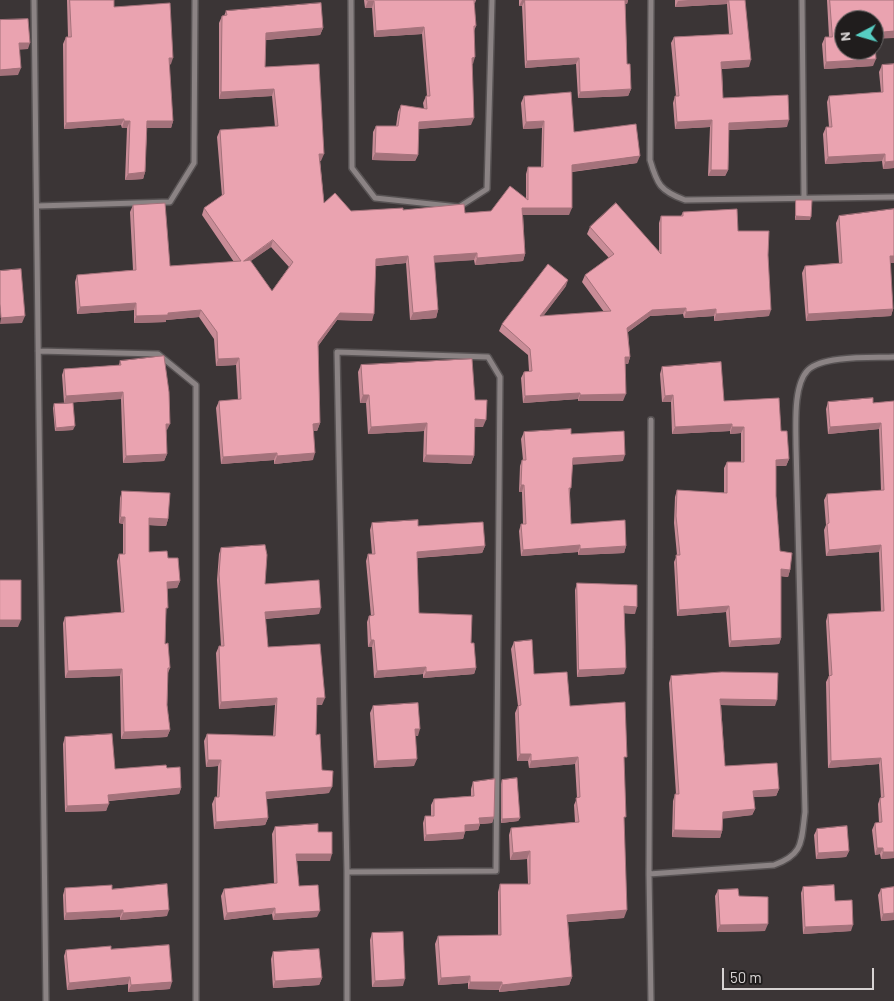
<!DOCTYPE html>
<style>
body{margin:0}
#map{position:relative;width:894px;height:1001px;overflow:hidden;background:#3b3536;font-family:Barlow,sans-serif}
canvas{display:block}
.north{position:absolute;left:834px;top:10px;width:50px;height:50px;box-sizing:border-box;background:#201d1d;border:1px solid #696666;border-radius:50%;rotate:264deg;font-size:14px;font-weight:700;line-height:20px;text-align:center;color:#d7d3d3}
.north::after{content:'';display:block;margin:auto;width:18px;height:22px;background:#56cec3;clip-path:polygon(50% 0,100% 100%,50% 72%,0 100%)}
.scale{position:absolute;left:722px;top:968px;width:152px;height:22px;box-sizing:border-box;border:2px solid #d7d3d3;border-top:0;padding-left:6px;font-size:15px;line-height:18px;white-space:nowrap;color:#d7d3d3;-webkit-text-stroke:4px #201d1d;paint-order:stroke}
</style>
<div id="map">
<canvas width="894" height="1001"></canvas>
<div class="north">N</div>
<div class="scale">50 m</div>
</div>
<script>
const c = document.querySelector('canvas').getContext('2d');
c.lineJoin = 'round';
function trace(path, color, width, dash) {
  c.strokeStyle = color;
  c.lineWidth = width;
  c.lineCap = dash ? 'butt' : 'round';
  c.setLineDash(dash || []);
  c.stroke(path);
}
function paint(path, color) {
  c.fillStyle = color;
  c.fill(path, 'evenodd');
}
const street = new Path2D(`
 M34,0l12,1001
 M351,0l1,168 23,30 84,9 28,-18 5,-189
 M651,0l-1,160c7,24 10,31 35,40l209,-3
 M802,0l2,197
 M37,206l133,-4 24,-39 1,-163
 M38,351l120,3 38,31v616
 M651,420l-2,454 2,127
 M649,874l125,-9c30,-11 27,-23 31,-53l-9,-367c0,-20 -3,-60 12,-75 15,-15 65,-12 86,-13
 M347,1001v-129l-10,-520 151,5 12,20 -4,494 -149,1`);
trace(street, '#585354', 8);
trace(street, '#8b8384', 5);
paint(new Path2D(`
 M67,0h47v7l57,57 -2,1 4,56 -2,7h-24l-2,44 -2,7 -18,1 2,-52h-5l-1,-3 -57,4 -1,-85 3,-7h2z
 M364,0h112l-1,3h-1l2,23 -2,5 -1,33h-1l-1,61 -53,4v26l-3,6 -43,-1 1,-28 3,-6h20l2,-14 3,-7 23,4 -1,-6 3,-7h1l-5,-62 -48,3 -2,-29h-7z
 M519,0h109l-1,4h-2l2,60 4,25 -3,7 -50,2 -2,-34 -51,4 -3,-62h-3z
 M675,0h70l4,67 -27,2 1,29 64,29 -58,3 -1,40 -3,6h-17l2,-49 -35,2 -2,-26 2,-7h1l-5,-53 3,-6 55,-3 -2,-30 -52,3z
 M827,0h67l-19,39 -2,27 -49,3 -2,-25 3,-7h4z
 M226,11l97,17 -3,7 -54,5 -1,27 56,94h-1l4,42 27,8 52,-1 62,3 26,-2 35,-13v-24l2,-7h13l1,-39 -19,1 -2,-26 3,-7 50,36 63,31 -65,9 -3,43h-46l2,39 -2,7 -48,4 -1,-5 -40,2 4,48 -2,8 -26,2 -4,-57 -30,3 -4,55 -35,-1 -19,26 2,77 -3,8h-4v29l-39,4v-4l-53,4 -5,-56 3,-7 19,-1 -2,-35 -20,1 -2,-27 -15,-22 -33,3v2l-32,1v-13l-57,4 -2,-32 2,-7 56,-5 -3,-58 3,-7 37,61 64,-4 -32,-47 2,-7 18,-12 -5,-59 3,-7 55,-3 -3,-31 -53,3v-76l3,-7h2zM271,247l18,20 -17,24 -22,-30z
 M882,65l12,103 -11,1 -1,-8 -57,3 -2,-30 3,-7h3l-2,-25 2,-6 52,-4 -2,-20z
 M796,200l14,20h-15v-16z
 M683,212l55,19 30,24 1,61 -55,5v-5l-30,2 -1,-4 -33,2 -22,16 2,25 -2,7h-3l-2,37h-45v-2l-55,4 -2,-25 3,-6 5,-1 -1,-16 -29,-24 3,-7 64,-38 -23,30 61,-4 -22,-30 3,-7 24,-17 -22,-24 3,-7 69,24v-28l2,-7h20z
 M839,216l51,47 3,46 -2,7 -85,5 -4,-48 3,-7 34,-3 -3,-40z
 M120,361l47,69h-1l1,24 -3,7 -41,2 -2,-64 -57,4 -2,-28 2,-6 55,-4z
 M361,365l114,35 8,27h-8l-1,29 -3,8 -48,-2 1,-31 -56,3 -2,-31h-6l-2,-31z
 M662,367l62,34 57,30 8,28 -3,7h-10v30l4,55 10,19 -2,7 -7,-1v62l-2,6 -50,3 -3,-35 -49,4 -3,-54 3,-7 -3,-32 1,-26 2,-7 47,3v-25l3,-6h14v-29l-11,1v-3l-58,3 -1,-32h-9l-2,-28z
 M894,401v457l-13,1 -1,-5 -5,1 -3,-25 3,-7h4l-1,-19 2,-6h1l-2,-34 -51,4 -2,-86 3,-6 -3,-55 2,-7 53,-2 -2,-60 -53,4 -2,-26 2,-5 -2,-25 3,-6 54,-4 -2,-61 -51,5 -2,-25 2,-7 45,1z
 M54,404l19,26 -18,1 -2,-23z
 M524,432l47,2 52,27 -51,3 -2,29 1,31 55,22 -2,7 -46,2v-3l-57,4 -2,-25 2,-7h2l-1,-32h-3l1,-26 2,-6h1l-2,-21z
 M122,491l46,28 -2,7 -17,-1v27l19,6 12,23 -3,7h-10l-2,56 5,24 -2,5 -1,32 3,25 -3,7 -46,2 -1,-63 -55,2 -2,-55 2,-6 56,-5 -4,-51 2,-7h4v-30l-4,-1 1,-25z
 M372,523l46,3 67,20 -3,7 -65,5 2,55 52,30 5,25 -2,6 -51,4v-4l-49,4 -2,-31h-4l-1,-25 2,-6h2l-5,-55 2,-7h4l-2,-24z
 M221,548l44,36 54,30 -54,5 3,28 54,58h-5l-1,30 6,35 7,23 -63,6 2,19 -3,7 -51,4 -2,-25 3,-7h2l1,-31 -12,1 -2,-26 3,-7 66,2 2,-31 -56,4 -3,-56 3,-7h2l-4,-66 2,-26z
 M577,583l58,31 -11,-1v61l-47,3 -2,-87z
 M514,642l20,32 36,32 54,58v154l-56,4 4,55 -3,8 -70,7v-2l-31,-1v-6l-30,2 -3,-41 3,-8 60,-1v-43l2,-8h28l-1,-25 -17,1 -1,-25 2,-7 64,-6 -1,-17 3,-7 -2,-34 -46,4 -1,-7h-11l-2,-48 3,-7 -7,-57z
 M671,676l104,30 -54,-1 4,61 54,23 -3,7 -23,1 2,12 -3,6 -29,3 -1,13 -2,7 -48,-1 1,-36 2,-7h1l-7,-111z
 M373,706l45,30h-2l-2,30 -40,2 -4,-55z
 M65,737l50,32 52,-1 14,20 -2,6 -70,7 -3,10 -41,1 -2,-68z
 M502,780l18,38 -2,3 -17,2v-39z
 M473,782l21,35 -2,6 -12,1 -2,6 -13,1 -2,8 -39,2 -1,-18 2,-7h6v-11l3,-6 37,-3v-7z
 M275,827l43,5 12,29h-33l2,25 18,31 -44,3 -1,-6 -48,6 -3,-24 3,-7 50,-6 -2,-49z
 M817,829l32,22 -3,6 -30,2 -2,-24z
 M803,887l32,14 16,30 -48,3 -2,-41z
 M894,887v33l-13,1 -3,-26 3,-6z
 M65,888l47,1 55,27 -47,4v-3l-56,3 -1,-25z
 M718,890l21,6 26,35 -48,1 -2,-36z
 M372,933l31,53 -31,1 -2,-47z
 M111,949l59,40 -42,3v-8l-61,6 -3,-34 2,-6z
 M273,952l49,26 -3,7 -46,3 -2,-29z`), '#c98c97');
paint(new Path2D(`
 M522,0h3l-3,6h-3z
 M624,0h4l-1,4h-5z
 M688,0h40l-1,4 -52,3 3,-6z
 M368,1h6l-2,7h-7z
 M424,27l-2,7 -48,3 2,-6z
 M323,28l-3,7 -56,5 2,-7z
 M894,31v7l-20,1v-6z
 M19,43h11l-2,6 -11,1z
 M475,57l-2,7h-3l2,-6z
 M169,58h4l-2,6 -5,1z
 M579,58l-3,6 -51,4 2,-7z
 M876,59l-3,7 -49,3 2,-7z
 M751,60l-2,7 -30,2 2,-7z
 M21,68l-3,7 -18,1v-6z
 M274,89l-2,7 -53,3 2,-7z
 M631,89l-3,7 -50,2 2,-6z
 M474,118l-3,7 -55,4 3,-7z
 M124,119l-3,6 -57,4 2,-6z
 M712,120l-2,7 -35,2 2,-7z
 M789,120l-2,7 -60,3 2,-7z
 M124,121h6l-3,7h-5z
 M147,121h26l-2,7h-26z
 M544,121l-2,7 -19,1 3,-7z
 M375,153l43,2 -3,6 -43,-1z
 M319,154h5l-3,7h-4z
 M885,154l-3,7 -57,3 3,-7z
 M640,156l-3,7 -68,9 3,-7z
 M894,161v7l-11,1 2,-7z
 M711,170h17l-3,6h-17z
 M145,172l-2,7 -18,1 3,-6z
 M522,208h50l-3,7h-49z
 M796,216l15,1 -1,3h-15z
 M273,240l-2,7 -30,21 3,-7z
 M477,253l-3,7 -43,3 3,-7z
 M525,254l-2,7 -48,4 2,-7z
 M408,256l-2,7 -32,3 2,-7z
 M890,256h4v7h-7z
 M568,280l-2,6 -28,37 2,-7z
 M136,303l-2,7 -57,4 3,-7z
 M686,308l-3,6 -33,2 -25,18 2,-6 25,-18z
 M716,309l-2,7 -30,2 2,-6z
 M893,309l-2,7 -85,5 2,-7z
 M201,310l-2,7 -33,3v2l-32,1 2,-7z
 M438,310l-2,8 -26,2 3,-7z
 M771,310l-2,6 -55,5 2,-7z
 M340,313l34,1 -2,7 -35,-1 -21,29 2,-7z
 M25,316l-3,7 -22,1 1,-6z
 M625,357h5l-2,7h-5z
 M239,358l-3,7 -20,1 2,-7z
 M123,392l-2,7 -57,4 2,-7z
 M580,393l-2,6 -55,4 2,-7z
 M626,394l-3,7h-45l2,-6z
 M363,395h6l-3,8h-6z
 M673,395l-2,7h-9l3,-6z
 M475,419l11,1 -3,7h-10z
 M320,423l-3,8h-7l3,-7z
 M427,423l-3,8 -56,3 3,-7z
 M881,423l-2,6 -51,5 2,-7z
 M166,424h4l-3,6 -4,1z
 M732,424l-2,7 -58,3 3,-7z
 M75,426l-2,4 -18,1 1,-3z
 M732,427h12l-3,6 -11,1z
 M277,453l-3,7 -53,4 2,-7z
 M315,453l-2,7 -39,4 3,-8z
 M167,454l-3,7 -41,2 3,-7z
 M426,455l48,1 -3,8 -48,-2z
 M625,455l-2,6 -53,4 3,-7z
 M789,459l-3,7h-12l2,-6z
 M521,485h3l-2,7h-3z
 M121,517h4l-2,7 -4,-1z
 M149,518l19,1 -2,7 -19,-1z
 M580,545l-2,7 -57,4 2,-6z
 M881,545l-2,7 -53,4 3,-6z
 M485,546l-3,7 -68,5 3,-6z
 M626,546l-2,7 -46,2 2,-6z
 M781,569l9,1 -2,7 -9,-1z
 M180,581l-3,7 -12,1 2,-7z
 M624,606l13,1 -2,7 -14,-1z
 M729,606l-3,6 -49,4 2,-6z
 M321,608l-2,6 -57,5 3,-7z
 M0,620h21l-3,7h-18z
 M781,638l-2,6 -50,3 2,-6z
 M371,640h3l-2,7h-4z
 M426,667l-3,7 -49,4 3,-7z
 M476,668l-2,6 -51,4 3,-6z
 M626,668l-2,6 -47,3 2,-7z
 M122,669l-2,7 -55,2 3,-7z
 M277,698l-2,7 -56,4 2,-7z
 M317,698h8l-3,7h-7z
 M720,699l57,1 -2,6 -57,-1z
 M415,729h5l-2,7h-5z
 M170,730l-3,7 -46,2 3,-7z
 M520,754h11l-3,7h-11z
 M578,757l-3,7 -46,4 2,-7z
 M881,758l-2,6 -51,4 3,-7z
 M417,759l-3,7 -40,2 3,-7z
 M208,760h13l-3,6 -12,1z
 M332,787l-3,6 -66,6 3,-7z
 M181,788l-2,6 -73,7 2,-6z
 M779,789l-3,7 -26,1 3,-6z
 M109,804l-3,7 -41,1 2,-6z
 M755,809l-3,6 -31,4 2,-7z
 M494,817l-2,6 -12,1 -2,6 -16,1 3,-6 14,-7z
 M268,818l-3,7 -51,4 2,-7z
 M520,818l-2,3 -17,2 1,-4z
 M674,830l48,1 -2,7 -48,-1z
 M465,832l-2,7 -39,2 2,-6z
 M877,848h6l-3,6 -5,1z
 M530,851l-3,8 -17,1 3,-7z
 M849,851l-3,6 -30,2 2,-6z
 M883,852h11v6l-13,1z
 M296,854h36l-2,7h-36z
 M275,908l-3,6 -48,6 3,-7z
 M123,910l-3,7 -56,3 2,-7z
 M169,910l-2,6 -47,4 3,-7z
 M627,910l-3,8 -59,4 2,-7z
 M320,911l-3,6 -44,3 2,-6z
 M894,913v7l-13,1 2,-7z
 M768,924l-3,7 -48,1 3,-7z
 M853,925l-2,6 -48,3 2,-7z
 M470,976l-2,7 -30,2 3,-7z
 M130,977l-2,7 -61,6 2,-7z
 M572,977l-3,8 -70,7 3,-7z
 M322,978l-3,7 -46,3 2,-7z
 M405,979l-2,7 -31,1 3,-6z
 M172,982l-2,7 -42,3 3,-7z
 M470,982h32l-3,8 -31,-1z`), '#a4727b');
const building = new Path2D(`
 M70,0h44v7l56,-4 3,55h-4l4,63h-26l-2,51 -17,2 2,-53h-6v-2l-58,4v-86h5z
 M367,0h107l2,26h-2l1,31 -3,1 2,60 -55,4 -1,33 -43,-2 1,-27h22l3,-21 26,4 -1,-13h4l-6,-69 -48,4 -2,-30h-6z
 M525,0h100l2,64h3l1,25 -51,3 -1,-34 -52,3z
 M729,0h16l6,60 -30,2 2,36 65,-3 1,25 -60,3 -1,47h-17l1,-50 -35,2 -2,-26h4l-5,-59 58,-3z
 M830,0h64v31l-20,2 2,26 -50,3 -1,-25h7zM844,20h30v30h-30z
 M321,3l2,25 -57,5 -1,34 54,-3 5,90h-5l5,49 11,-10 16,18 52,-3v2l61,-6 1,9 26,-2 19,-25 18,14v-33h15l1,-46 -18,1 -2,-26 47,-4 3,40 62,-8 4,32 -68,9v43h-50l3,46 -48,4v-5l-43,3 4,54 -25,3 -5,-57 -32,3 -2,55 -34,-1 -22,29 2,81 -7,1 2,29 -38,3v-3l-54,4 -4,-56 22,-2 -2,-41 -21,1 -1,-27 -16,-22 -33,3v2l-32,1v-13l-56,4 -3,-32 59,-5 -3,-65 32,-2 5,63 71,-5 -37,-53 20,-14 -4,-64 58,-4 -4,-37 -53,3 1,-76 5,-1 -1,-4zM273,240l20,22 -21,29 -22,-31 -6,1z
 M28,19l2,24h-11l2,25 -21,2v-50z
 M894,64v97l-9,1v-8l-57,3 -2,-30h6l-3,-31 54,-4 -1,-27z
 M796,200h16l-1,17 -15,-1z
 M616,203l45,51v-38h22v-4l54,-3 1,22h31l-1,24 3,55 -55,4v-5l-30,3v-4l-34,2 -25,18 3,29h-5l1,37 -46,1v-2l-55,3 -1,-24 8,-1 -2,-22 -28,-25 46,-60 20,16 -28,36 71,-5 -26,-36 29,-21 -24,-27z
 M894,209v47h-4l3,53 -85,5 -3,-48 37,-3 -3,-47z
 M21,269l4,47 -24,2 -1,-14v-33z
 M164,356l5,36 1,32h-4l1,30 -41,2 -3,-64 -57,4 -2,-27 57,-4 -1,-4z
 M472,359l3,41h12l-1,20 -11,-1 -1,37 -48,-1 1,-32 -56,4 -2,-32h-6l-2,-30z
 M721,362l3,39 55,-3 2,33h6l2,28 -13,1v36l4,55 12,2 -2,17 -9,-1v69l-50,3 -2,-35 -50,4 -3,-55h4l-4,-39 1,-26 50,3v-31h17v-35h-12v-3l-57,3 -2,-32 -8,1 -3,-29z
 M873,398v5l21,-2v451h-11v-4h-6l-2,-25 7,-1 -2,-24 4,-1 -3,-39 -50,3 -2,-85 3,-1 -4,-61 56,-3 -3,-66 -52,5 -2,-26 2,-1 -2,-29 57,-4 -3,-67 -51,4 -2,-25z
 M73,403l2,23 -19,2 -2,-24z
 M571,429v5l53,-3 1,24 -52,3 -2,30h-2l2,36 54,-4 1,26 -46,3v-4l-57,5 -2,-26h5l-2,-39h-3l1,-25h4l-2,-28z
 M122,491l48,2 -2,26 -19,-1v34l18,-1 1,7h10l2,23 -13,1 1,26h-2l-1,36 3,-1 2,25h-2l-1,37 3,25 -46,2 -2,-63 -54,2 -3,-54 59,-5 -5,-58h6v-37h-4z
 M418,520v6l65,-4 2,24 -68,6 2,61 53,2 -1,28h3l2,25 -50,4v-5l-49,4 -3,-31h-3l-2,-24 5,-1 -6,-61h7l-3,-31z
 M265,545l2,10 -2,29 54,-4 2,28 -56,4 3,35 52,-3 5,54h-8l-1,37 4,-1 2,36 11,1 -1,16 -66,5 2,26 -52,4 -1,-25h4l2,-37h-13l-1,-26 68,2 2,-38 -56,4 -2,-56h5l-5,-72 2,-26z
 M0,580h21v40h-21z
 M577,583l60,2v22l-13,-1 2,62 -47,2z
 M532,640l2,34 33,-2 3,34 55,-4 2,55h-3l2,60h-2l3,93 -60,5 5,62 -70,8v-3h-32v-6l-29,2 -3,-42 63,-1 -1,-51h30v-33l-17,2 -2,-25 68,-6 -3,-24 4,-1 -2,-40 -47,4v-7h-11l-2,-48 3,-1 -7,-63z
 M722,672l56,1 -1,27 -57,-1 5,67 52,-3 2,26 -26,2 2,18 -32,3 -1,19 -48,-1 1,-36h4l-8,-118z
 M418,703l2,26h-5l2,30 -40,2 -4,-55z
 M112,734l3,35 51,-4 1,3 13,-1 1,21 -73,7 1,9 -42,2 -2,-69z
 M517,778l3,40 -18,1v-39z
 M495,779l-1,38 -15,1 1,6 -15,1v7l-39,3 -1,-19h9v-17l40,-3 -1,-14z
 M318,824v8h14v22h-36l3,32 19,-1 2,26 -45,3v-6l-48,5 -3,-24 53,-6 -2,-56z
 M847,826l2,25 -31,2 -1,-24z
 M167,884l2,26 -46,3v-3l-57,3 -1,-25 47,-3v4z
 M834,885l1,16 17,-1 1,25 -48,2 -2,-40z
 M894,887v26l-11,1 -2,-25z
 M738,889l1,7 29,1v27l-48,1 -2,-35z
 M403,932l2,47 -30,2 -3,-48z
 M169,945l3,37 -41,3 -1,-8 -61,6 -3,-33 45,-4v3z
 M319,949l3,29 -47,3 -2,-29z`);
paint(building, '#eaa3b0');
trace(building, '#a4727b', 1);
</script>
